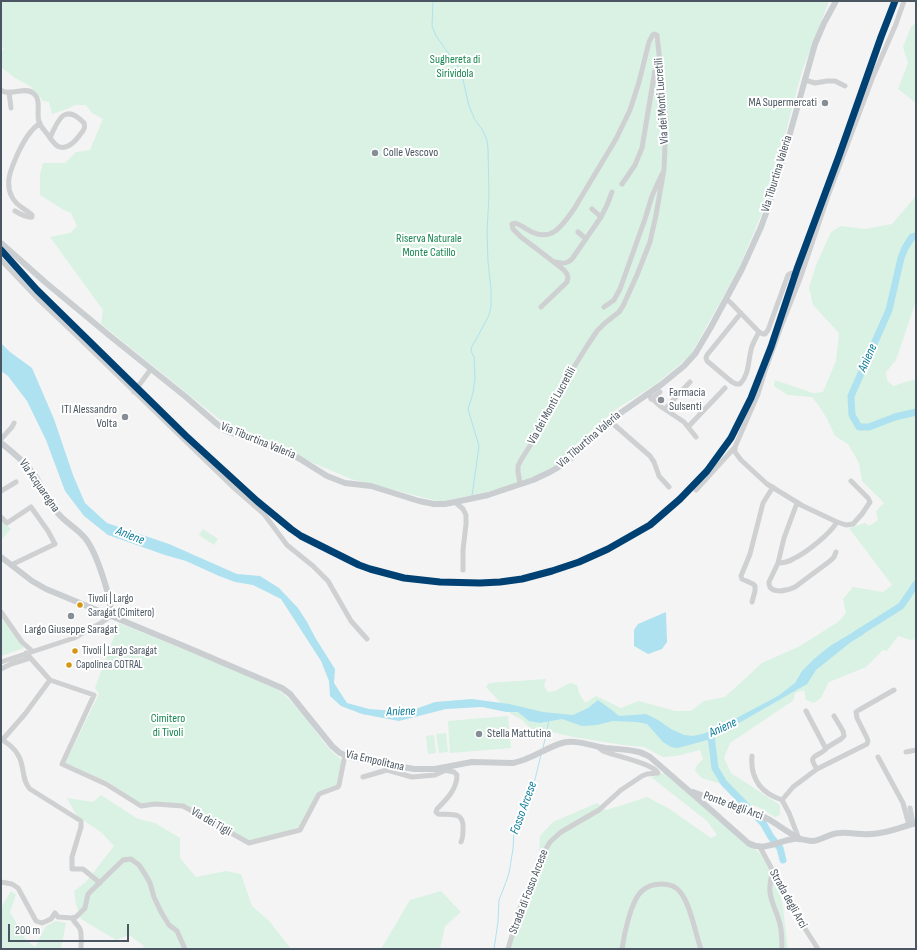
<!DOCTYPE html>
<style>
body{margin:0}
#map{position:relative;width:917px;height:950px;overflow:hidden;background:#f4f4f4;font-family:"Sofia Sans Condensed",sans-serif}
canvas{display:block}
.frame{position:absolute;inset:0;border:2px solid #4a5661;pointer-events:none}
.scale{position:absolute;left:8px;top:924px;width:121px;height:18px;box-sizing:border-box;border:2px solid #4a5661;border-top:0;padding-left:5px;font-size:12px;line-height:14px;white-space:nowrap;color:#4a5661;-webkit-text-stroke:3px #fff;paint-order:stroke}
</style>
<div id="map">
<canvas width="917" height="950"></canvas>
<div class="frame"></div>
<div class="scale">200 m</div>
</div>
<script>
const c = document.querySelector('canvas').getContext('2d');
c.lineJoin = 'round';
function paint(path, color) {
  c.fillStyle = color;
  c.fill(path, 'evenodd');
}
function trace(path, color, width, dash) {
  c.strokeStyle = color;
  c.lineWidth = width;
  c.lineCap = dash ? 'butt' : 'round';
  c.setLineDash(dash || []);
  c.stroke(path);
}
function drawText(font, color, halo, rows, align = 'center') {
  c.font = font + ' "Sofia Sans Condensed",sans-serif';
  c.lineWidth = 4;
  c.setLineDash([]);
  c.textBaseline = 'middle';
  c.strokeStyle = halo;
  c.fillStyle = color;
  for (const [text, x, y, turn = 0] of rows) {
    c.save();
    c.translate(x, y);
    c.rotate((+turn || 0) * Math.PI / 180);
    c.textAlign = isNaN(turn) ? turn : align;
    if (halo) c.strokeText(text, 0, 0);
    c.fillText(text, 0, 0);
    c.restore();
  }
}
paint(new Path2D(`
 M1,1h828l-27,70 -34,128 -30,71 -48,86 -34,28 -38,24 -28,24 -27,30 -25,13 -39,14 -58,13 -90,-23 -122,-52 -128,-103 2,-14 -53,-73 20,-4 7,-7 -6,-13 -9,-4 -22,-14v-20l3,-12h22l11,-11 14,-2 13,-31 -11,-6 -6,-8h-11l-8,4 -15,5 -3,-12 -6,-1 -13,-15 -15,-8 -14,-11v-15l3,-3 -3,-4z
 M916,22v81l-18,-14 10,-26 -5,-16 8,-20z
 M916,196v105l-20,59 -10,12 1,8 6,6 19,-6h4v259l-5,1 -13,-4 -11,15 -4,-1 -17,17 -37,15 -8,16 -7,5 -8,-3 -2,-10 -9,3 -1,6 -3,3 -61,41 -6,15 7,15 49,32v10l-5,2 -17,-10 -15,-5 -19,-17 -22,-7 -7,-7 2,-6 6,-6 -3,-9 -24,6 -13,1 -19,-10 -21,-2 -50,-8 -29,-7 -13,-1 -9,-9 -11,-6 -25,-27 3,-4 57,-4 -2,7 4,6 7,-1 15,-8 7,2 2,8 6,10 11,-7 25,12 18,-7 36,10h16l13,-10 21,-4 37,-34 38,-17 38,-24 8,-9 -3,-14 10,-12 30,5 9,-7 -43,-57 16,-5 4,3 9,-6 -2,-9 8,-8 -22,-22 -3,-18 -11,-19 -13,-8 -9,-19 -7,-11 -7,-9 -24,-2 -14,-9 1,-6 38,13 10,-1 13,-31 3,-28 -26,-28 -4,-17 7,-23 15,-33 10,-6 24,3 27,-5z
 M1,520l10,9 -10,11z
 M203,529l15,10 -4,6 -15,-10z
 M1,616l11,15 12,17 -23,8z
 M119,623l155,63c13,10 23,21 33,34 11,14 20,29 35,40l-6,28 -19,4 -17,35 -8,2v2l-42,10 -66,-37 -30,-1 -13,2 -33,-23 -43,-19 34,-69 -4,-6z
 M508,716l3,32 -61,5 -2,-32z
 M446,733l2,19 -9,1 -3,-19z
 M434,735l2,18 -8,1 -2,-18z
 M664,773l85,73 10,6 19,32 5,24 5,41h-279l7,-36 23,-59 1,-18 13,-14 44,-19 9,7 23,-7 18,-6 21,11 43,30 6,-3 -10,-14 -56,-44z
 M101,795l37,24 17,4 25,15v20l16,19 30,-6 15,3 11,32 18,16 21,27h-148l1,-3 -15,-11 -13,5 -35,-21 -5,-15 -2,-13 12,-9 28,-36 -13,-14 -24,-16 -10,-18 26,4z
 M11,891l5,4 -6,17 15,27 10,8 11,-21 10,-5 10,2 -5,26h-60v-41z
 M441,891l20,21 -16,14 -5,23h-59l29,-49z`), '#d9f2e3');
paint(new Path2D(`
 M1,343l9,9 22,16 22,51 19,56 12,28 22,20 62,21 68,30 23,2 19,12 19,20 9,14 9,17 19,30 -1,14 13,20 22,6 38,3 28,-10 37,-3 37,5 34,8 30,3 15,-7 10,-8 15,11 6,5 27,-2 12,6 13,9 13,6 9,1 9,-2 12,-4 64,-34 17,-13 7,-12 12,-12 16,-13 30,-18 3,3 1,3 -13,8 -35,28 -9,14 -96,55 -33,9 -7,-1 -8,-5 -16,-18 -11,-2 -23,-1 -16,4 -15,1 -20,-7 -22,4 -11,-2 -11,-9h-12l-24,-5 -36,2 -47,12 -37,-7 -21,-8 -11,-10 -1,-15 -8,-20 -40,-62 -28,-14 -18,-3 -16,-6 -33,-15 -21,-6 -57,-20 -24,-19 -19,-25 -19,-51 -19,-39 -19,-25 -7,-5z
 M666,612l1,30 -5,7 -14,5 -14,-8v-16l4,-6z`), '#aee2f0');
trace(new Path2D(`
 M433,1l-1,25 4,10 25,35 8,35 6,14 7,9 5,11 1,9 1,46 -2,37 1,30 3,27v18l-2,8 -11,21 -6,10 -1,5 3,6 1,22 -2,14 -5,16 11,37 -7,50
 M543,748l6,-28
 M494,949l4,-27 1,-22 7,-18 3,-9 4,-24 1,-19 19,-43 8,-32`), '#aee2f0', 1);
trace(new Path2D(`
 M916,236l-4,1 -7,11 -4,10 -12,52 -38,86 1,19 7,12h10l26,-10 21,-5
 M855,635l46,-29 15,-22
 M711,736l4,32 9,15 39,40 8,14 9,11 3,12`), '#aee2f0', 7);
trace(new Path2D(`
 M805,80l10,3 12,-2h8l10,5
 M1,90c7,7 24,-4 32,3 9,6 3,21 6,29 2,5 6,9 9,13 2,3 5,7 8,10 8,7 18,-2 23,-9 3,-4 7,-7 5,-13 -19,-20 -26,-4 -34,15
 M9,92l2,16
 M622,184l13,-19 7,-17 13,-78 3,-10
 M592,209l9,8
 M15,211c5,3 12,7 17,6v-2c-7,-7 -15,-8 -20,-18 -8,-15 0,-30 6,-44 6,-12 11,-22 22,-30
 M578,232l8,7
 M1,260l38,40 39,37 154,149 32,28 23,31 26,21 15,15 23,40 16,18
 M555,262c7,2 12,2 17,-3l29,-42 6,-12 5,-13
 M726,299l5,4 28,29 4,2h2l3,-4 20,-55c4,-4 8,-1 13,1
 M604,307l10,-7 6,-11 25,-70 7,-23 10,-22
 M741,313l-34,42 -1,3 1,3 25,21 4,2h4c9,-9 8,-22 11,-34 1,-6 5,-12 8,-18
 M134,392l17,-23
 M647,394l13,12 24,16 12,15
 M651,399l9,-7
 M665,409l25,-27
 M610,421l40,35 4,6 5,14 10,11
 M688,427l37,-39
 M1,439l11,-12 2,-4
 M735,447v5l6,8 26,24 36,22 34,16 9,3 7,-1 9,-10 8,-12 -2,-4 -17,-17
 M520,484l-2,-12v-6l3,-6 17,-27 23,-45 26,-42 10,-15 8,-8 14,-11 4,-6 14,-31 13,-33 6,-27 8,-46 1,-23 1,-27 -9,-84 -3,-1 -2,2 -3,6 -10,40 -9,28 -14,29 -42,70c-11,15 -21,33 -42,23 -6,-3 -11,-7 -17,-9l-3,1 1,5 8,8 25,19 18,14 3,4 1,3 -1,5 -26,25
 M696,490l39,-43 23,-53 7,-23 17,-47 19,-48 28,-83 43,-114 24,-55 8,-23
 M1,491l15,-9
 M455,502l8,7 3,6v9l-3,26v20
 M797,503l-13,35 -6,25 -9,19c-1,13 18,9 26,5l35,-26 4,-4 2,-5
 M1,517l6,6 24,-16 17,24 7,13 -44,21
 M778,563c5,0 10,-1 15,-4 13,-6 37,-25 44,-37
 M752,602l3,-11v-5l-2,-2 -11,-5 -1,-3 9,-22 13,-51 10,-16
 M1,612l21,30 10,9
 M26,653l24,27 44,15 -32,69 44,20 35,22 14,-2 28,2 66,37 51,-13 19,-36 19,-7 1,-2 6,-30
 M1,662l73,-24 27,-15 10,-7
 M1,669l10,-5 19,-6
 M50,680l-25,34 -21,24v3c6,4 11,8 14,14 7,10 3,25 12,34l51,32v6l-9,30v12h11l17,14
 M826,748l15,-9 3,-3 -1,-5 -9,-15
 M906,752l10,-2
 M752,756c-2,23 9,37 30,44
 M878,757l25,46 6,22
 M438,769l16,3 3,3c0,14 -10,24 -20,34l-1,3 2,2c14,1 26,-3 25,15 0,5 0,9 -2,13
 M817,769l50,-25 1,-3 -1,-3 -10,-20 -1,-6 3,-2 35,-20
 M363,777l24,-7 25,7 23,-2 9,-4
 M910,808l3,16
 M799,839l-10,-26 -7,-13 11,-13 24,-18c-10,-14 -1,-11 9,-20l-20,-38
 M760,847l37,69 21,33
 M773,871c-8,25 1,31 7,53 2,8 2,16 2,25
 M1,882l11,2 6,4 18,33 6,2 9,-4 4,-6 3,4 14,1 4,-1 9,-9 3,-14 35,-34 8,-1 8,6 6,9 5,9 4,14 7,15 8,13 8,6 8,18
 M72,918c2,4 6,7 8,11 2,5 1,14 1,20
 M508,949l12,-41 15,-31 6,-20 9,-15 11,-10 38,-22 22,-20 21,-14 5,-2 11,-1c-5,-10 -44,-17 -55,-22l-5,-4
 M622,949c2,-14 9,-49 20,-58 5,-5 13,-7 20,-7 8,0 15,3 19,9 10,13 14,40 20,56`), '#ced0d2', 5);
trace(new Path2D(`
 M1,243l44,39 65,54 76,61 31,27 9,7 61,21 13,7 27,17 18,7 26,3 48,15 15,3h11l10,-2 33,-7 45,-15 17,-8 14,-8 10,-8 31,-31 14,-11 43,-30 22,-18 11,-12 16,-27 31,-58 19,-42 8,-22 11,-36 35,-125 9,-21 12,-22
 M1,443c13,10 25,20 35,34 7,11 12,24 20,34 8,11 21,17 29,27 11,13 27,61 26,78
 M1,557l31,24 14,8 145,60 91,39 8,6 42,52 8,7 12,5 62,11h21l37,-7 41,1c18,-3 32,-15 49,-20 14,-4 29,3 43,5 11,1 23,1 34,4 4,1 7,3 11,5l69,60
 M693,792l24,9 25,6 12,5 16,8 29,19
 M721,819l25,22
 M748,843c17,9 29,-2 46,-4 7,-1 12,2 19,2 9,-1 17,-8 27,-8 9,-1 20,2 31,1 15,0 30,-7 45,-11`), '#caced1', 6);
trace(new Path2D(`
 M1,250l36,40 149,146 71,65 34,28 10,7 58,29 11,4 34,9 36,4 40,1 20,-1 22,-3 30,-8 27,-9 29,-13 42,-24 30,-26 27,-28 24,-33 20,-40 20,-51 26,-78 42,-113 42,-119 14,-36`), '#004174', 7);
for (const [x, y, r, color] of [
 [825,103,4,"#868d94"],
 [375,153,4,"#868d94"],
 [661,400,4,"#868d94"],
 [125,417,4,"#868d94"],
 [80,605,3.5,"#d49613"],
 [71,616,4,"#868d94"],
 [75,651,3.5,"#d49613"],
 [69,665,3.5,"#d49613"],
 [479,734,4,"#868d94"]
]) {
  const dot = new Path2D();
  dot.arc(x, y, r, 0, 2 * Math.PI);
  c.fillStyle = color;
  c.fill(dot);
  trace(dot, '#fff', 1.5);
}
drawText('11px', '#4a5661', '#fff', [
 ["Tivoli | Largo",88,599],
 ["Saragat (Cimitero)",88,613],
 ["Tivoli | Largo Saragat",82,651],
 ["Capolinea COTRAL",76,665]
], 'left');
drawText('12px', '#17864f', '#fff', [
 ["Sughereta di",455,60],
 ["Sirividola",455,74],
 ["Riserva Naturale",429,239],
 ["Monte Catillo",429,253],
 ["Cimitero",168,719],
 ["di Tivoli",168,733]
]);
drawText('12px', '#4a5661', '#fff', [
 ["Via dei Monti Lucretili",662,101,-94],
 ["Via Tiburtina Valeria",777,174,-73],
 ["Via dei Monti Lucretili",552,406,-61],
 ["Via Tiburtina Valeria",589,440,-41],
 ["Via Tiburtina Valeria",258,441,22],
 ["Via Acquaregna",39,486,55],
 ["Via Empolitana",375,761,13],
 ["Ponte degli Arci",733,806,20],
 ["Via dei Tigli",211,822,30],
 ["Strada di Fosso Arcese",529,892,-69],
 ["Strada degli Arci",788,899,61]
]);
drawText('12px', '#4a5661', '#fff', [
 ["MA Supermercati",817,103,"right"],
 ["Colle Vescovo",383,153],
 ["Farmacia",669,393],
 ["Sulsenti",669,407],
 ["ITI Alessandro",117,410,"right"],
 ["Volta",117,424,"right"],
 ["Largo Giuseppe Saragat",71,630,"center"],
 ["Stella Mattutina",487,734]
], 'left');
drawText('italic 13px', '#0c7c9b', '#fff', [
 ["Aniene",868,358,-66],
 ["Aniene",130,536,21],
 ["Aniene",401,712,-2],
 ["Aniene",723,728,-25],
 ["Fosso Arcese",524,808,-70]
]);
</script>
